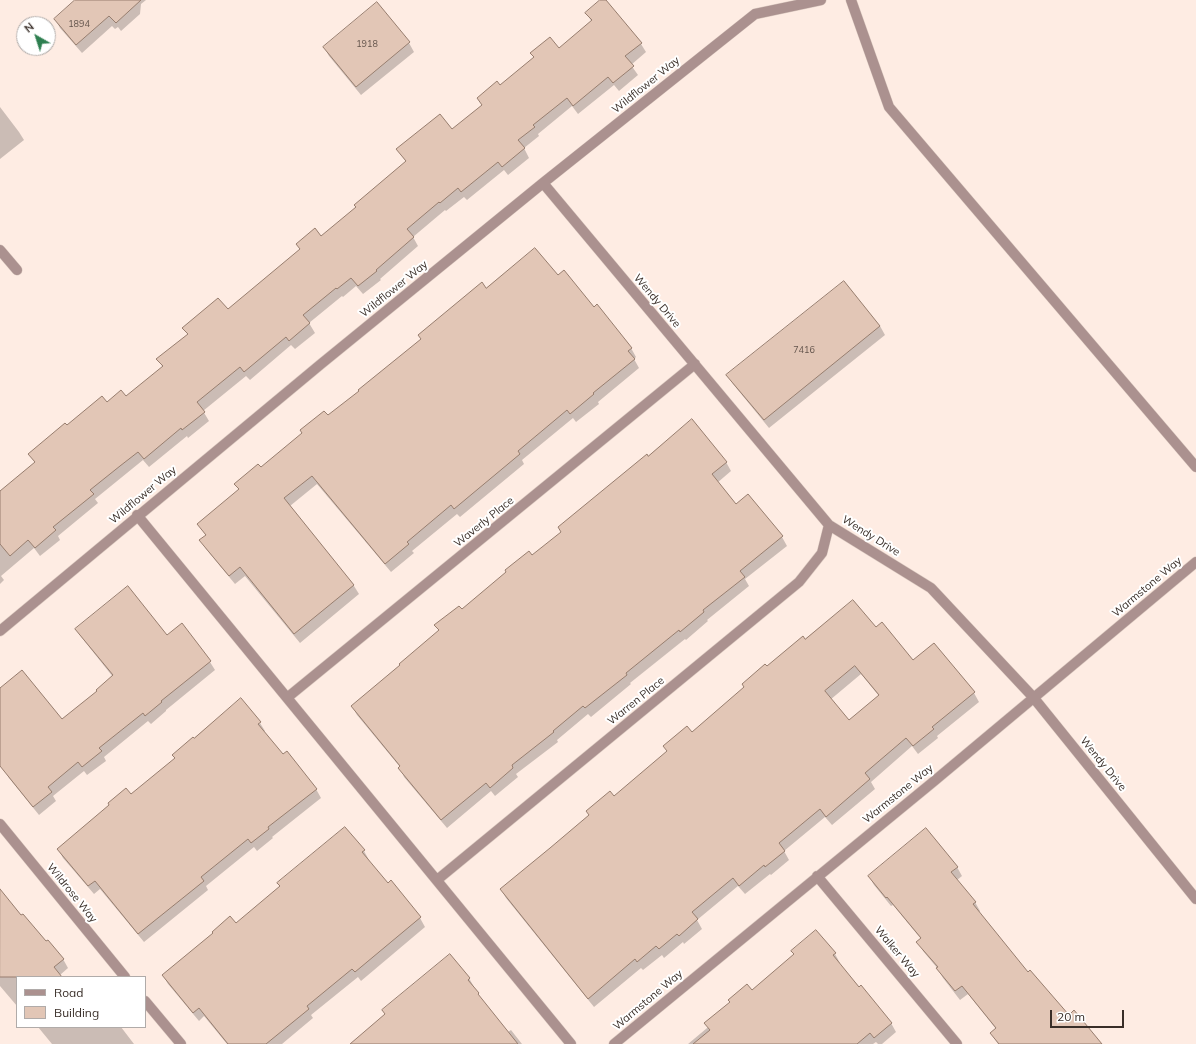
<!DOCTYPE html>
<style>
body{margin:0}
#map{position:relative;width:1196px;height:1044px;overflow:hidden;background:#feece3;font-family:Mulish,sans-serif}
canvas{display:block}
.legend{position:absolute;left:16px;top:976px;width:130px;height:52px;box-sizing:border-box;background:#fff;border:1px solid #b0aba9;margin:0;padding:5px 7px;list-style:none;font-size:12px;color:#392e28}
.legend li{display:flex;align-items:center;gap:8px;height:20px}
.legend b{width:20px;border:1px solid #b0aba9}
.north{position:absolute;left:16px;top:16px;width:40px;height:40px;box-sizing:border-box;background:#fff;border:1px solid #b0aba9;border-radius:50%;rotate:321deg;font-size:11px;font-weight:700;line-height:16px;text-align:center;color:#392e28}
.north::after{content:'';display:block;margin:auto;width:14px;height:18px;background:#2e7f50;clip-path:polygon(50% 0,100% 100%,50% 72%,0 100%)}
.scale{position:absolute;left:1050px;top:1010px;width:74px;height:18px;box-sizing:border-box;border:2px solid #392e28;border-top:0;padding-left:5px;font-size:12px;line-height:14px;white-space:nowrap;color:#392e28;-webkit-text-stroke:3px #fff;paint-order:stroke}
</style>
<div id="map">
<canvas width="1196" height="1044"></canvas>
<ul class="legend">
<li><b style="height:5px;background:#ab918f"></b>Road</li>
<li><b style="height:11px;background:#e2c6b6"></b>Building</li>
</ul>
<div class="north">N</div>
<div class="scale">20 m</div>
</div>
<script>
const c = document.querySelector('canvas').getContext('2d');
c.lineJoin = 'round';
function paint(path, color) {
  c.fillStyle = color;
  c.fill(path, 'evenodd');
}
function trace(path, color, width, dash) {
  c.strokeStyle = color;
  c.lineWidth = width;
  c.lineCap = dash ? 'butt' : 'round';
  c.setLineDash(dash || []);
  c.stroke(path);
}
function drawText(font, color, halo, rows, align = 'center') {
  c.font = font + ' Mulish,sans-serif';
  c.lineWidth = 4;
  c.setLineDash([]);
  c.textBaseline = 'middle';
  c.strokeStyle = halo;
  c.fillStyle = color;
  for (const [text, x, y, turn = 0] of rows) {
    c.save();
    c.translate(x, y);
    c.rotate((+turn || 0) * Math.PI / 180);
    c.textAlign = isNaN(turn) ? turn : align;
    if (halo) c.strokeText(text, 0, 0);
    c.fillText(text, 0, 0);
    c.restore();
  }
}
paint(new Path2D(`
 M77,0h69l-5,4 -1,10 -19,17 -3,-4 -3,2 -3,-3 -30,27 -22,-25 -5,-9z
 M602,0h3l36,44 5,8 -15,13 7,10 -19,16 -5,-6 -36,29 -6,-8 -34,28 1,2 -15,12 5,10 -21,17 -4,-5 -37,30 -3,-3 -18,14 -1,-1 -32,27 5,9 -38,33 1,1 -18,14 -7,-8 -13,11 -1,-1 -33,27 6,10 -20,16 -4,-4 -41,35 -4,-4 -43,35 6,10 -21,17 -1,-2 -38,31 -6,-7 -48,39 3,4 -40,33 2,4 -20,16 -6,-8 -33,28 3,4 -4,4v-92l35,-29 -6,-9 38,-28 40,-23 19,-6 37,-29 -5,-9 30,-24 -5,-7 45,-18 93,-73 36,-30 49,-45 -8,-12 54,-19 31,-25 17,-20 34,-28 -3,-5 28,-4 33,-27 -6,-9z
 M377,4l32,39 5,9 -53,43 -32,-39 -5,-9z
 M0,107l19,25 5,8 -24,19z
 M557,277l37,31 37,40 5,9 -2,2 5,9 -41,34 1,2 -23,18 -3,-4 -51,42 2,4 -64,53 -3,-3 -45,37 2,2 -23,19 -74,-88 -27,22 64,80 5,8 -59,49 -55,-67 -10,8 -29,-35 -5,-8 5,-5 -7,-11 40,-35 -4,-6 26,-15 67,-52 158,-128z
 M843,283l37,43 5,9 -116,93 -36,-44 -5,-9z
 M726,462l5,9 -14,12 19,22 46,32 5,9 -42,33 4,7 -42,34 1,1 -22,19 -1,-1 -55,44 1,1 -40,33 -3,-3 -31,26 1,2 -42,32 2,3 -23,19 -4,-5 -44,37 -43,-51 -4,-10 -43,-52 -5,-9 49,-40 38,-35 -3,-6 26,-14 70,-55z
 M76,629l91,8 43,25 5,8 -49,40v1l-15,13 -3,-3 -44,36 2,4 -19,14 -3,-4 -31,25 3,5 -17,14 -30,-37 -5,-9 -4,-18v-62l62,32 36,-29 15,-15 -31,-39z
 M876,629l37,32 61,32 5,9 -42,34 1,2 -20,16 -6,-8 -41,36 4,7 -43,36 -7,-8 -41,34 5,9 -18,15 -1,-1 -25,20 -7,-8 -41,34 5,9 -18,15 -1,-2 -19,16 -2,-3 -19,15 -2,-2 -47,39 -88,-109 -5,-9 190,-156 76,-65 38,-28zM861,674l18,22 -30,25 -19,-21z
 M260,723l5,8 -1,1 19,23 33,34 5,9 -49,39 1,1 -16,13 -3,-4 -48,39 2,4 -64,52 -44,-53 -6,5 -31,-36 -5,-9 73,-54 45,-36 -3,-4z
 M344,828l20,23 5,9 -1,1 19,23 4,-3 29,37 5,9 -64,54 -3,-4 -47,38 2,3 -31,26h-55l-23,-28 -5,5 -31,-37 -5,-9 73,-51 44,-37 -2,-4z
 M957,867l5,9 -5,4 18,22 5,9 -1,2 49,60 40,43 32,28h-102l-7,-11 5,-4 -28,-35 -8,6 -17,-22 -5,-9 -15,-18 -5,-9 3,-3 -28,-34 -2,1 -17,-21 -5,-9z
 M0,891l21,26 42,42 5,9 -8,7 1,2h-44v29l-17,-20z
 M816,931l19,23 5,9 -1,1 52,59 5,9 -14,12h-4l-2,-2 -3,2h-185l106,-89 -2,-4z
 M469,978l5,9 -1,1 9,13 26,31 3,-2 11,14h-171z
 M38,1027h83l13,17h-82z`), '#0003');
const building = new Path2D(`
 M75,0h66l-25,23 -7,-7 -33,29 -22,-26z
 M600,0h6l36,43 -17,13 9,10 -21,17 -5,-6 -35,29 -6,-8 -34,27 2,2 -17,13 7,8 -23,19 -4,-5 -37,30 -3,-4 -18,15 -1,-1 -32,27 7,8 -38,33 1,1 -19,15 -7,-8 -14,11 -1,-1 -33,27 7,8 -21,18 -3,-4 -42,35 -4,-5 -43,35 8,10 -23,18 -1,-2 -37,31 -6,-7 -18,14 -30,24 4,4 -41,33 3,3 -21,18 -7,-8 -18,16 -10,-12v-53l35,-29 -7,-8 37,-31 2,2 35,-29 5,6 14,-12 5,6 37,-30 -7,-7 32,-25 -6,-6 36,-30 10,11 72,-60 -4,-5 19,-16 6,8 35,-29 -2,-2 52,-44 -10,-12 44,-35 12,15 30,-24 -5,-7 20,-17 3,4 34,-28 -4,-4 20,-16 9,11 33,-28 -7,-7z
 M377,2l33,40 -54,45 -33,-40z
 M535,248l23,27 6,-5 30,37 3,-3 35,44 -4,3 7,8 -42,34 1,1 -24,20 -3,-4 -49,41 2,3 -66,55 -3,-4 -44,37 2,2 -24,20 -73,-88 -28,22 70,87 -60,49 -54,-67 -11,9 -30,-36 7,-5 -9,-11 42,-35 -5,-5 24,-20 3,3 41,-34 -2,-3 24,-19 4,4 31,-24 -1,-1 63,-51 -3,-4 64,-53 4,6z
 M844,281l36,45 -116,94 -38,-45z
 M692,419l35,43 -15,12 24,30 12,-10 35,42 -43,35 5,6 -42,33 1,2 -24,20 -1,-2 -53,43 1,2 -42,33 -2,-2 -30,25 1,1 -42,33 1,3 -23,20 -4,-5 -45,37 -43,-52 2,-2 -49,-60 49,-41 -1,-1 40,-34 -5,-5 25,-19 3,3 44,-37 -1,-2 24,-19 3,4 29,-23 -3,-5 89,-73 1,2z
 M128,586l39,49 15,-12 29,38 -50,40 1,1 -17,14 -2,-3 -44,35 3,3 -20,16 -4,-5 -30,25 4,5 -19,15 -33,-41v-78l22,-18 40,49 35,-28 -1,-1 17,-15 -38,-46z
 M853,600l23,27 6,-5 31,38 21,-17 41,49 -43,35 2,2 -21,17 -7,-8 -41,35 5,6 -44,38 -6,-8 -41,34 6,8 -20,16 -1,-2 -25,21 -6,-8 -41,34 6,7 -19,17 -2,-2 -18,15 -3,-3 -19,16 -2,-3 -47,40 -88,-110 50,-41 39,-33 -3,-4 24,-20 4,5 53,-45 -4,-5 24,-20 5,6 52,-45 -2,-3 23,-20 2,2 36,-30 2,3zM855,666l24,29 -30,25 -24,-29z
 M241,698l20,24 -3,2 25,30 4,-3 30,38 -49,38 1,2 -18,14 -3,-4 -47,38 3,4 -66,53 -43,-53 -7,5 -31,-37 52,-44 -1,-2 18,-15 5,6 44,-36 -3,-3 21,-18 1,1z
 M345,827l20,23 -3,2 26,31 3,-3 30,37 -66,55 -3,-3 -45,37 2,3 -43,35h-38l-29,-36 -6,5 -31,-38 51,-42 -1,-1 18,-16 6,7 44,-37 -3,-3z
 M926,828l32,39 -7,5 25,30 -3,2 55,68 2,-2 39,45 5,-5 28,34h-103l-9,-11 6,-5 -34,-42 -7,5 -19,-23 2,-1 -22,-25 5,-4 -34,-41 -1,1 -18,-22z
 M0,889l21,26 2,-1 23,27 2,-1 16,19 -10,8 8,10h-62z
 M816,930l20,23 -3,2 26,32 2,-2 31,38 -18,15 -4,-5 -13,11h-164l17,-14 -6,-7 26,-21 -2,-2 19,-16 5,6 42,-36 -3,-3z
 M450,954l20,24 -2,2 11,13 -1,1 40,50h-168l35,-30 -3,-4z`);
paint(building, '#e2c6b6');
trace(building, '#977d6e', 1);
const service = new Path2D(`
 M0,250l17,20`);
const minor = new Path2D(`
 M851,0l38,107 307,360
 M543,183l286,342 102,63 102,109 163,202
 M137,515l434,529
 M0,631l321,-267 222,-181 212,-169 66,-14
 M288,697l407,-333
 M0,824l125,153
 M817,876l140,168
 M437,880l362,-298 23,-29 7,-28
 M145,1001l36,43
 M614,1044l319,-262 263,-220`);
trace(service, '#dbcac1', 11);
trace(minor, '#dbcac1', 11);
trace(service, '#ab918f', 10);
trace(minor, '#ab918f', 10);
drawText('9px', '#63544c', null, [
 ["1894",79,24],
 ["1918",367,44],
 ["7416",804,350]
]);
drawText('11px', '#392e28', '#fff', [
 ["Wildflower Way",646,85,-39],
 ["Wildflower Way",394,289,-39],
 ["Wendy Drive",657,301,50],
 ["Wildflower Way",143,495,-40],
 ["Waverly Place",484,522,-39],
 ["Wendy Drive",871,536,32],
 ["Warmstone Way",1147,587,-40],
 ["Warren Place",636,701,-39],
 ["Wendy Drive",1103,764,51],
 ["Warmstone Way",898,794,-39],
 ["Wildrose Way",72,893,51],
 ["Walker Way",897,952,50],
 ["Warmstone Way",648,1000,-40]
]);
</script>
